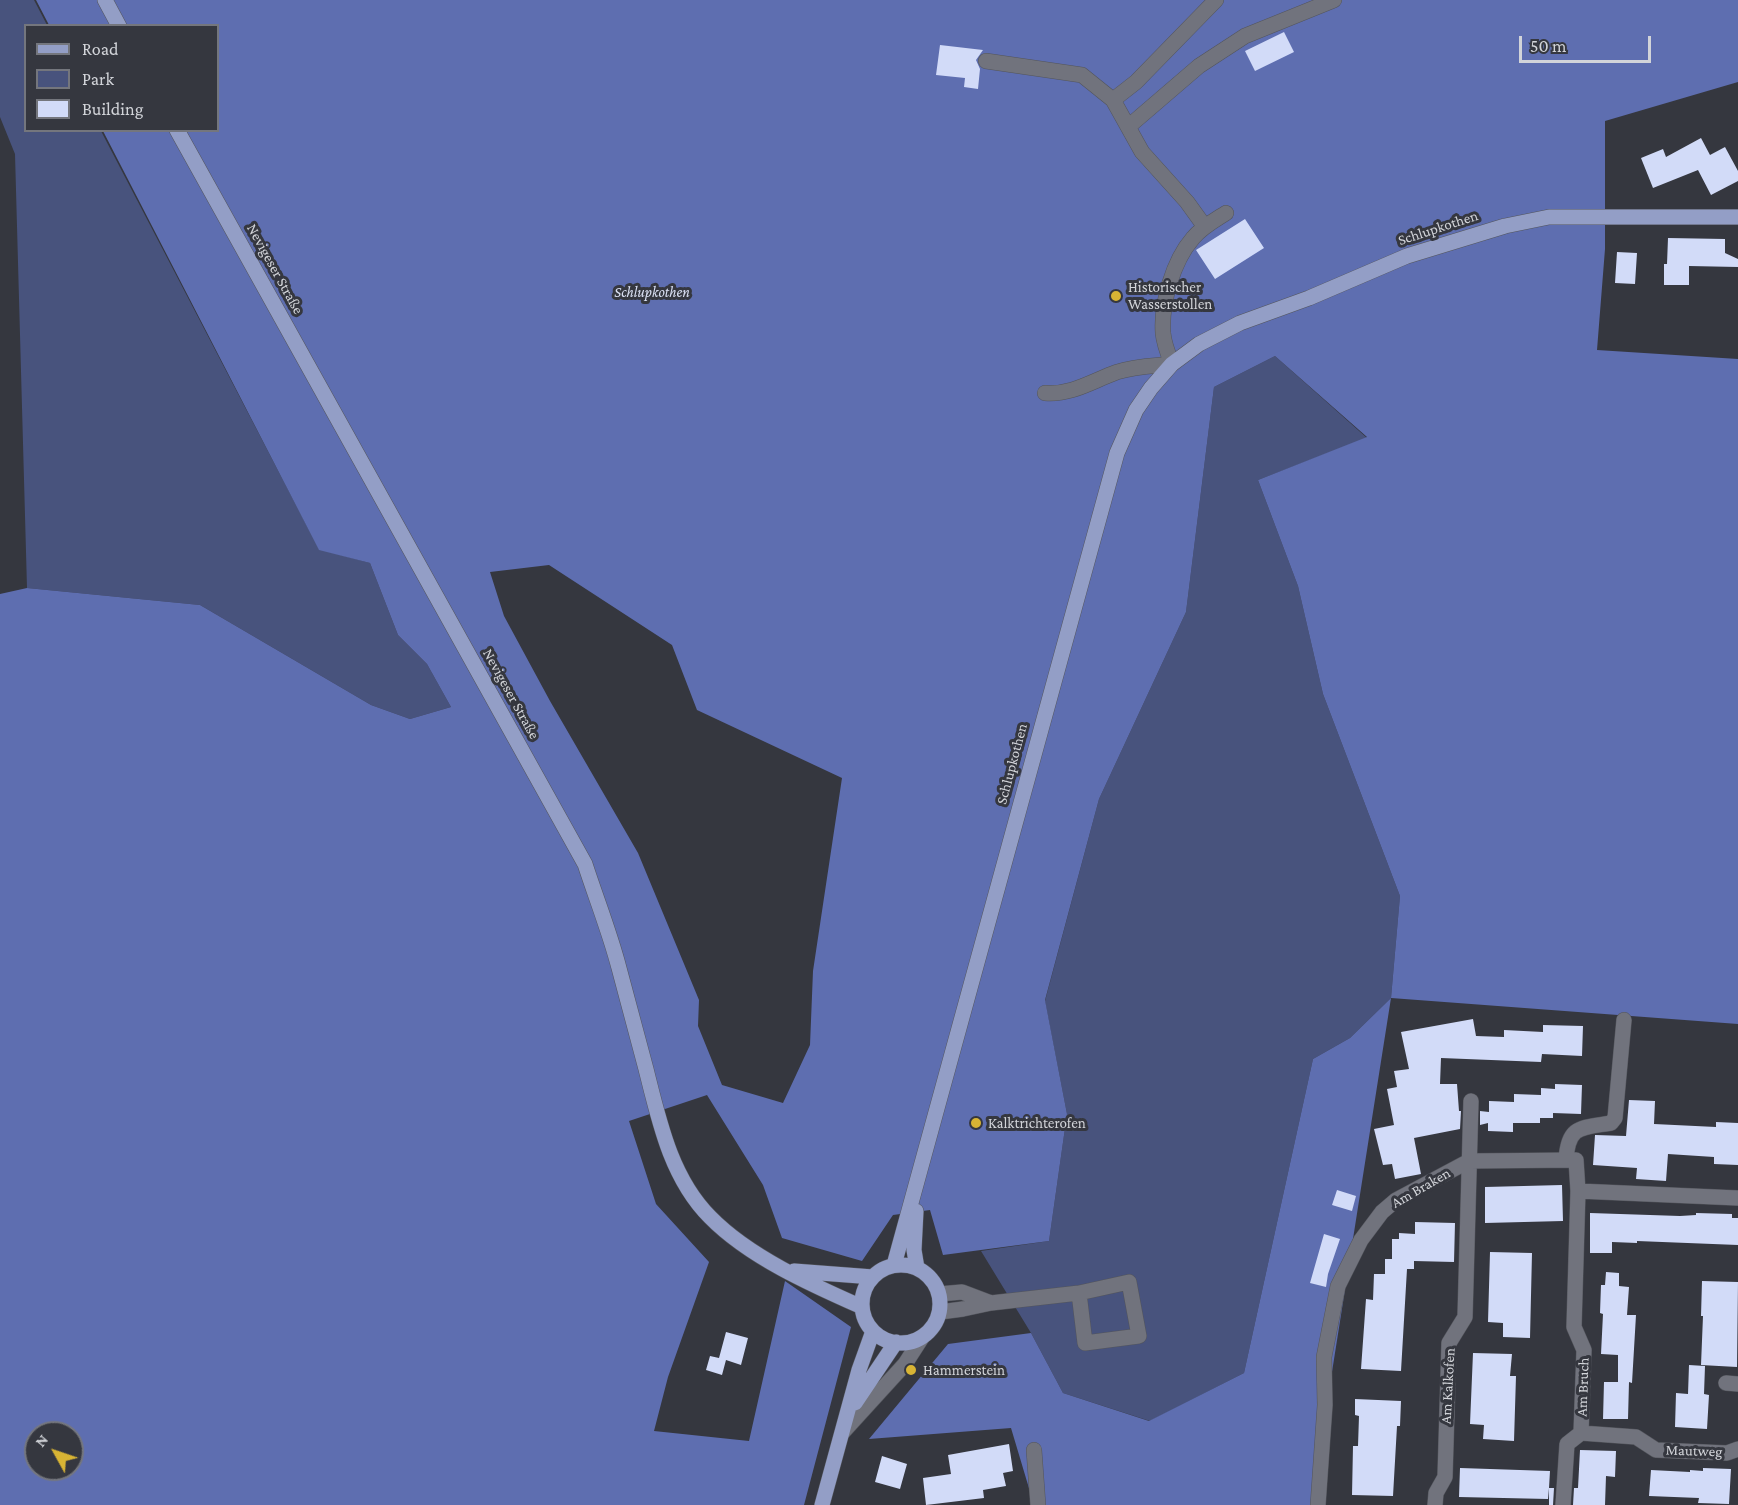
<!DOCTYPE html>
<meta charset="utf-8">
<style>
body{margin:0}
#map{position:relative;width:1738px;height:1505px;overflow:hidden;background:#35373f;font-family:"Crimson Pro",serif}
canvas{display:block}
.legend{position:absolute;left:24px;top:24px;width:195px;height:108px;box-sizing:border-box;background:#35373f;border:2px solid #74767d;margin:0;padding:8px 10px;list-style:none;font-size:18px;color:#d2d4d9}
.legend li{display:flex;align-items:center;gap:12px;height:30px}
.legend b{width:30px;border:2px solid #74767d}
.north{position:absolute;left:24px;top:1421px;width:60px;height:60px;box-sizing:border-box;background:#35373f;border:2px solid #74767d;border-radius:50%;rotate:310deg;font-size:16px;font-weight:700;line-height:24px;text-align:center;color:#d2d4d9}
.north::after{content:'';display:block;margin:auto;width:21px;height:27px;background:#d8b434;clip-path:polygon(50% 0,100% 100%,50% 72%,0 100%)}
.scale{position:absolute;left:1519px;top:36px;width:132px;height:27px;box-sizing:border-box;border:3px solid #d2d4d9;border-top:0;padding-left:8px;font-size:18px;line-height:21px;white-space:nowrap;color:#d2d4d9;-webkit-text-stroke:4px #35373f;paint-order:stroke}
</style>
<div id="map">
<canvas width="1738" height="1505"></canvas>
<ul class="legend">
<li><b style="height:8px;background:#939ec6"></b>Road</li>
<li><b style="height:16px;background:#48537d"></b>Park</li>
<li><b style="height:16px;background:#d2dbf8"></b>Building</li>
</ul>
<div class="north">N</div>
<div class="scale">50 m</div>
</div>
<script>
const c = document.querySelector('canvas').getContext('2d');
c.lineJoin = 'round';
function paint(path, color) {
  c.fillStyle = color;
  c.fill(path, 'evenodd');
}
function trace(path, color, width, dash) {
  c.strokeStyle = color;
  c.lineWidth = width;
  c.lineCap = dash ? 'butt' : 'round';
  c.setLineDash(dash || []);
  c.stroke(path);
}
function drawText(font, color, halo, rows, align = 'center') {
  c.font = font + ' "Crimson Pro",serif';
  c.lineWidth = 6;
  c.setLineDash([]);
  c.textBaseline = 'middle';
  c.strokeStyle = halo;
  c.fillStyle = color;
  for (const [text, x, y, turn = 0] of rows) {
    c.save();
    c.translate(x, y);
    c.rotate((+turn || 0) * Math.PI / 180);
    c.textAlign = isNaN(turn) ? turn : align;
    if (halo) c.strokeText(text, 0, 0);
    c.fillText(text, 0, 0);
    c.restore();
  }
}
paint(new Path2D(`
 M0,0h34l13,25 -21,1v104l75,1 218,418 51,14 28,72 29,29 24,43 -41,12 -39,-14 -171,-100 -173,-17 -12,-434 -15,-37z
 M1275,356l92,82 -109,42 40,106 25,108 77,202 -9,102 -41,40 -37,21 -69,314 -94,48 -87,-28 -32,-60 -50,-82 68,-10 18,-127 -22,-113 54,-202 87,-187 28,-225z`), '#48537d');
paint(new Path2D(`
 M36,0h1702v82l-133,39v128l-8,101 141,9v665l-347,-26 -80,507h-277l-23,-77 -142,11 79,-95 83,-11 32,60 86,28 95,-48 69,-314 37,-21 41,-40 9,-102 -77,-202 -25,-108 -40,-106 109,-43 -92,-81 -61,31 -28,225 -87,187 -54,201 22,114 -18,127 -106,14 -13,-45 -37,5 -31,46 -80,-23 -19,-53 -56,-90 -78,26 27,83 53,58 -41,115 -14,54 95,10 36,-160 66,46 -47,178h-804v-911l27,-6 173,17 171,100 39,14 41,-12 -24,-43 -29,-29 -28,-72 -51,-13 -216,-419 115,-1v-104l-169,-1zM549,565l123,80 25,65 145,68 -29,193 -3,74 -27,58 -61,-18 -24,-59 1,-26 -61,-147 -88,-152 -46,-85 -14,-44zM36,1433h36v36h-36z`), '#5e6eb0');
paint(new Path2D(`
 M1284,32l10,20 -39,19 -10,-20z
 M940,45l43,5 -7,10 4,9 -2,20 -14,-2 1,-9 -29,-3z
 M1701,138l9,17 15,-8 13,24v10l-27,14 -13,-25 -45,18 -12,-30 22,-9 3,8z
 M1245,219l19,29 -49,31 -19,-29z
 M1668,238l57,1v14l13,6v8l-49,-1v19h-25v-21h3z
 M1617,252l20,1 -2,31 -20,-1z
 M1473,1019l3,17 28,1v-7l39,2v-7l40,1 -1,30 -40,-2 -1,8 -100,-4 -1,26h17l2,27h2l-1,18 -46,9 7,36 -26,5 -3,-15 -9,1 -9,-36 20,-4 -7,-36 10,-2 -3,-16 15,-2 -8,-37z
 M1555,1084l27,1 -1,29 -28,-1v5h-13v5h-27v9l-25,-1v-8l-8,2v-14l9,1v-11l25,1v-8l27,1v-7l14,1z
 M1629,1100l26,1 -1,23 62,3v-5l22,1v42l-24,-1v-7l-46,-3 -2,27 -30,-2 1,-11 -44,-3 2,-30 31,1z
 M1562,1185l1,36 -78,2v-36z
 M1337,1190l19,6 -4,15 -20,-6z
 M1590,1213l90,3 16,-1v-2l36,1v4h6v27l-101,-4v2l-25,-1v11h-22z
 M1415,1222l40,1 -1,39 -40,-1v8h-7l-6,102 -40,-2 5,-70 7,1 1,-26h11v-15h7v-20h7v-6l16,1z
 M1324,1234l16,5 -12,35 -2,13 -16,-4z
 M1490,1252l42,1 -2,85 -27,-1v-14l-15,-1z
 M1606,1272l13,1v13l10,1 -2,28h9l-4,68 -3,-1 -1,37h-25l1,-37h19h-5v-27l-17,-1 2,-40 -3,-1 1,-28h4z
 M1702,1281l36,1 -1,85 -36,-2 2,-49h-2z
 M726,1332l22,6 -7,27 -15,-5 -4,15 -16,-5 4,-14 9,2z
 M1473,1353l39,1 -2,22h6l-2,65 -31,-2 1,-14 -14,-1z
 M1689,1365l16,1 -1,28 5,1 -2,34 -32,-2 1,-34 12,1z
 M1355,1399l46,2 -1,25h-3l-4,70 -41,-1 1,-49h5l1,-30 -4,-1z
 M1009,1444l4,27 -10,2 3,13 -23,4 1,8 -58,7 -3,-27 28,-4 -3,-19z
 M1580,1450l36,1 -1,26 -9,-1 -1,29h-32l1,-17h4z
 M882,1456l25,8 -7,25 -25,-7z
 M1460,1468l90,3 -1,17h5l-1,17h-4v-17l-1,11 -89,-2z
 M1703,1468l28,1 -2,35 -31,-1 1,-5 -50,-2 2,-26 39,2v-2l13,1z`), '#d2dbf8');
const minor = new Path2D(`
 M986,61l96,14 31,25 29,52 45,50 18,25
 M1113,100l23,-18 80,-82
 M1128,127l71,-61 46,-30 89,-36
 M1045,393c27,2 47,-12 72,-21 18,-6 36,-6 55,-8 -4,-10 -8,-20 -9,-31 -2,-30 10,-72 30,-95 9,-11 22,-18 33,-25
 M1566,1160c2,-35 15,-32 45,-37l4,-5 9,-98
 M939,1294l23,-2 29,11
 M940,1312l23,-3 28,-6 88,-10 50,-11 10,54 -54,7 -6,-50
 M1726,1383l12,1
 M843,1432l62,-68 18,-28
 M1581,1433l55,4 20,13 71,3 11,-4
 M1034,1450l4,55
 M1318,1505l7,-100 -1,-48 14,-71 23,-46 21,-28 14,-12 73,-39 107,-1 2,31 160,7
 M1435,1505l1,-12 9,-16 4,-134 16,-26 6,-216
 M1563,1505l4,-61 14,-11 3,-83 -10,-23 4,-136`);
const major = new Path2D(`
 M105,0l14,26
 M177,130l408,734c11,34 25,69 34,104 9,33 18,67 27,101 13,52 25,109 64,148 39,40 102,68 152,90
 M916,1211l-2,39 3,18
 M894,1265l223,-812 19,-43 15,-22 21,-24 27,-20 41,-21 69,-25 98,-42 98,-30 44,-9h189
 M862 1304a39 39 0 1 1 78 0a39 39 0 1 1-78 0Z
 M794,1271l79,6
 M855,1403l41,-61
 M822,1505l37,-135 14,-39`);
trace(minor, '#53555c', 16);
trace(major, '#53555c', 16);
trace(minor, '#71737d', 15);
trace(major, '#939ec6', 15);
for (const [x, y, r, color] of [
 [1116,296,6,"#d8b434"],
 [976,1123,6,"#d8b434"],
 [911,1370,6,"#d8b434"]
]) {
  const dot = new Path2D();
  dot.arc(x, y, r, 0, 2 * Math.PI);
  c.fillStyle = color;
  c.fill(dot);
  trace(dot, '#35373f', 2);
}
drawText('15px', '#d2d4d9', '#35373f', [
 ["Schlupkothen",1438,228,-18],
 ["Nevigeser Straße",275,269,61],
 ["Nevigeser Straße",511,694,61],
 ["Schlupkothen",1012,764,-75],
 ["Am Braken",1421,1188,-30],
 ["Am Kalkofen",1448,1386,-87],
 ["Am Bruch",1583,1387,-88],
 ["Mautweg",1694,1451,2]
]);
drawText('15px', '#d2d4d9', '#35373f', [
 ["Historischer",1128,287],
 ["Wasserstollen",1128,304],
 ["Kalktrichterofen",988,1123],
 ["Hammerstein",923,1370]
], 'left');
drawText('italic 15px', '#dbe1f4', '#35373f', [
 ["Schlupkothen",652,292]
]);
</script>
